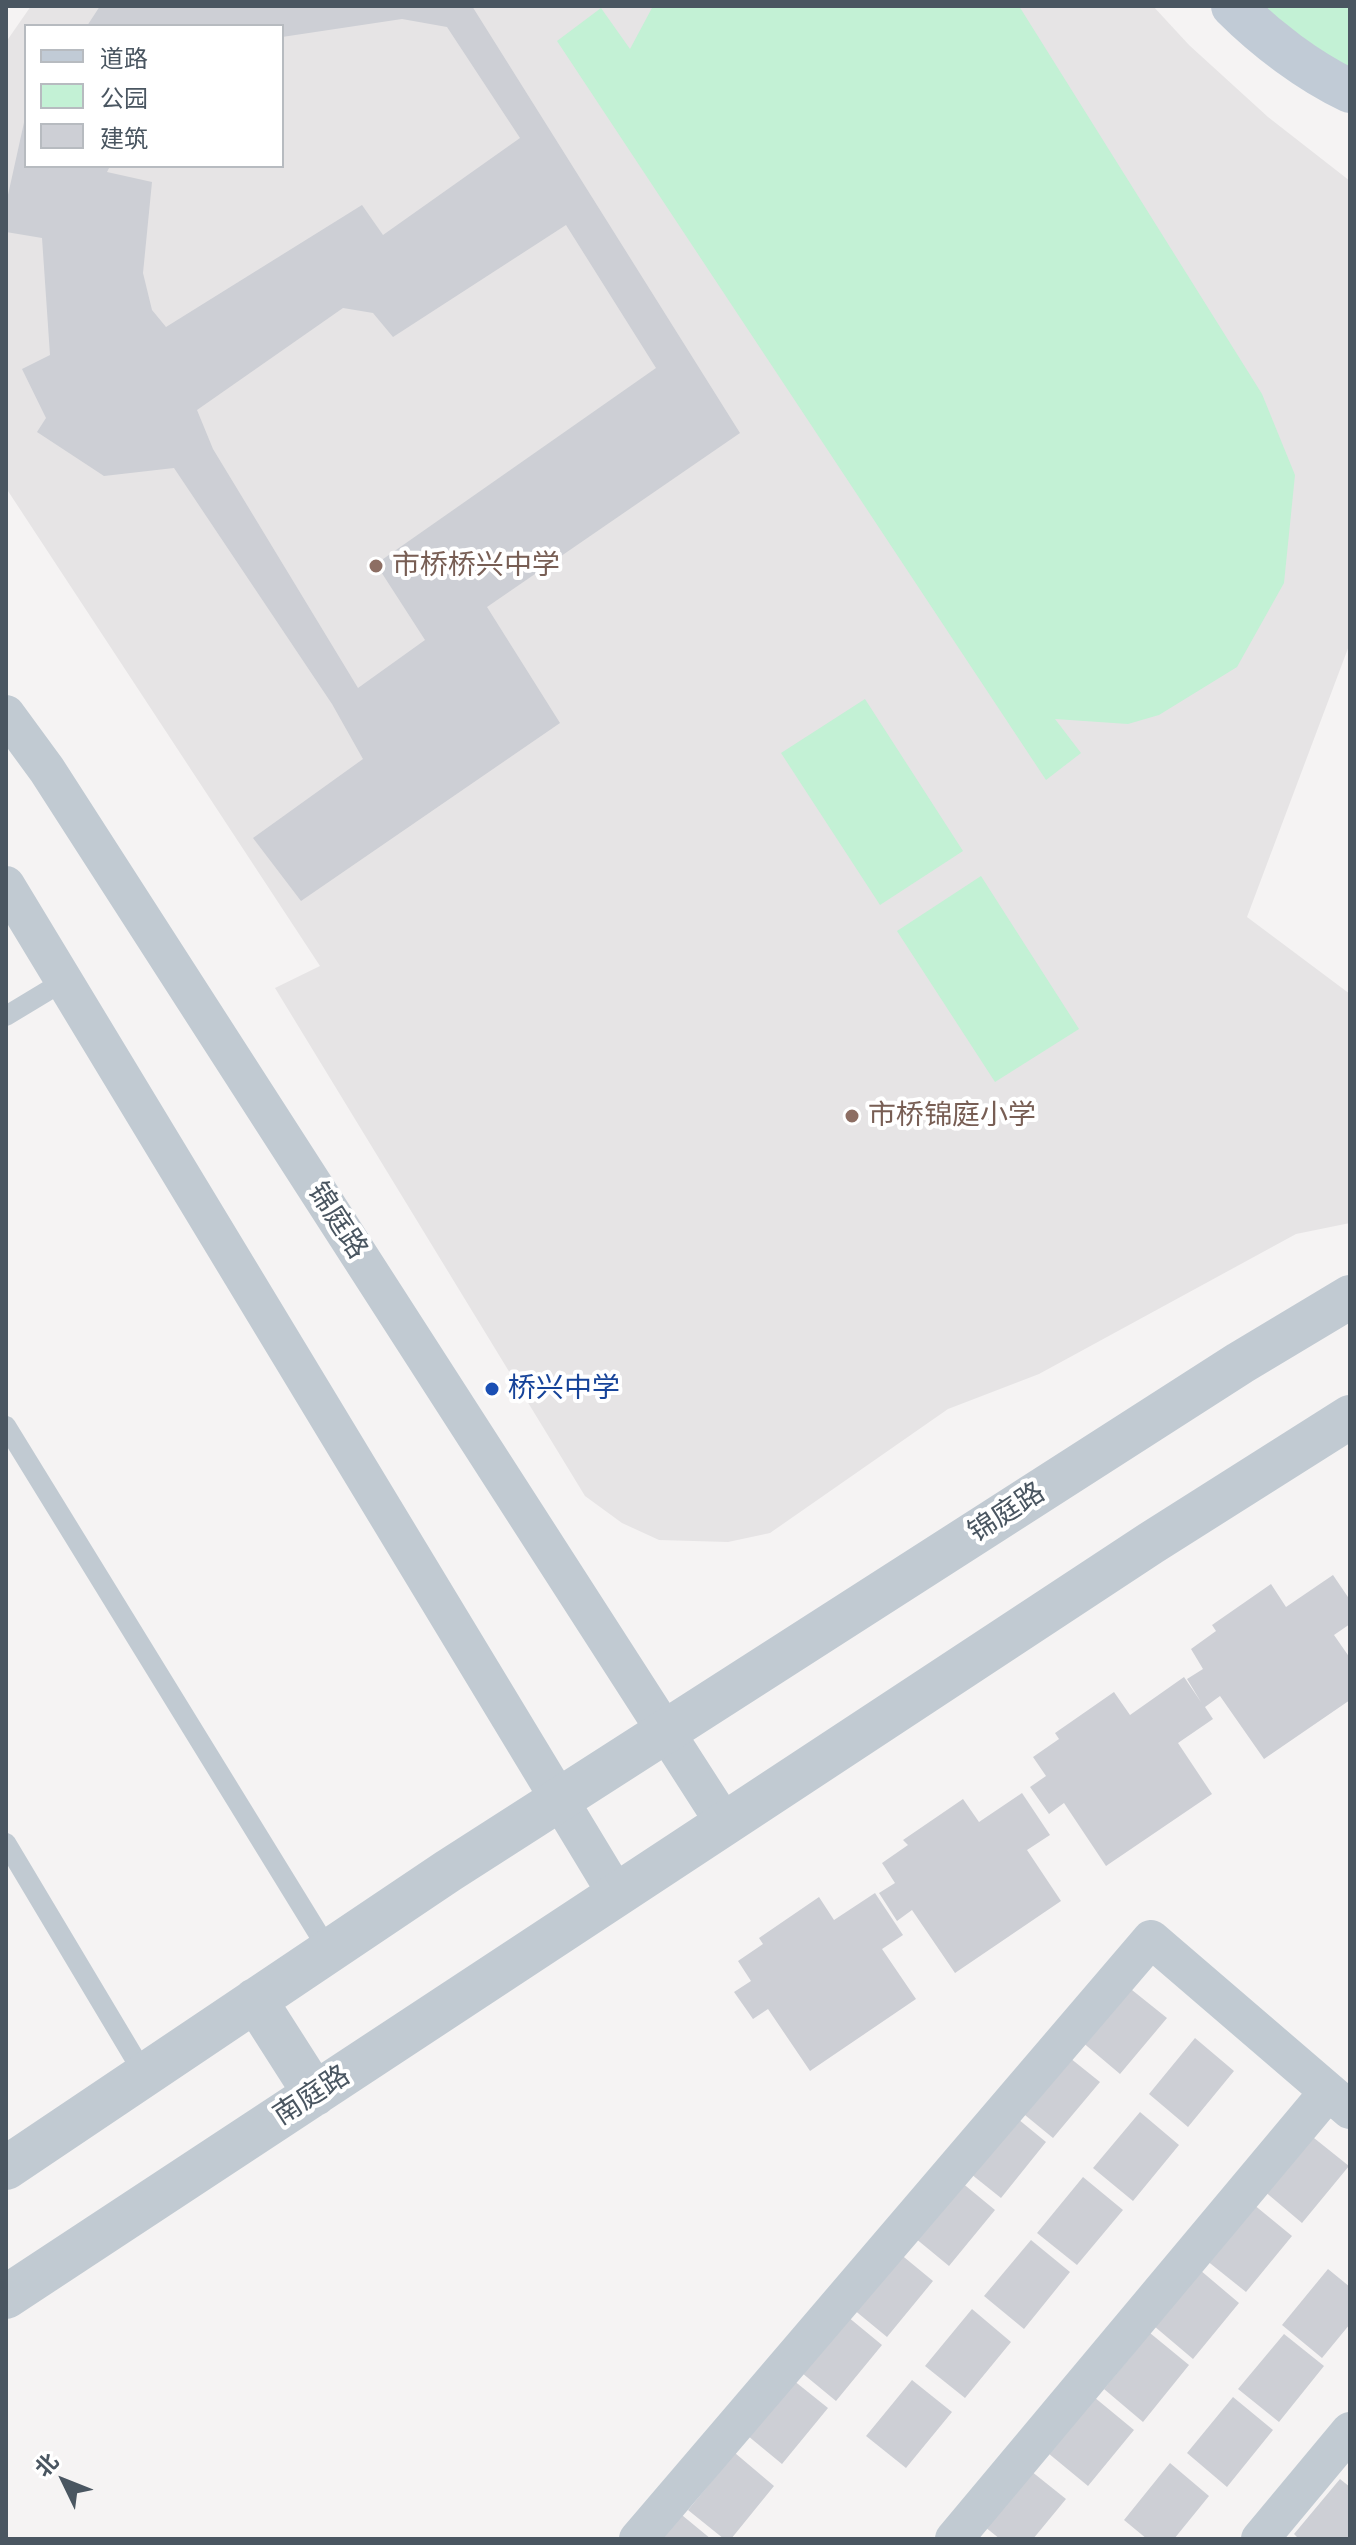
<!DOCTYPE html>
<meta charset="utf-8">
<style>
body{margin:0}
#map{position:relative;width:1356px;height:2545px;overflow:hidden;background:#f5f3f3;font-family:Manrope,"Noto Sans SC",sans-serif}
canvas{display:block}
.frame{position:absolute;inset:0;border:8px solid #4a5661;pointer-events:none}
.legend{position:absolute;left:24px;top:24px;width:260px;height:144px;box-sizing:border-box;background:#fff;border:2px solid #b7bbc0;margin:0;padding:10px 14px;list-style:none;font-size:24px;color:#4a5661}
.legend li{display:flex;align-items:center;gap:16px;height:40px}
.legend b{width:40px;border:2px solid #b7bbc0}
.north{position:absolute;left:24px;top:2441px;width:80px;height:80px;-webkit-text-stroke:6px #fff;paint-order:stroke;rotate:313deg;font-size:22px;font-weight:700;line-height:32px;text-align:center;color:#4a5661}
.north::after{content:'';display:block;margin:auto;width:28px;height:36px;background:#4a5661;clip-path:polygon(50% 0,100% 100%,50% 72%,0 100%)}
</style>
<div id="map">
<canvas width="1356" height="2545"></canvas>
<div class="frame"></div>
<ul class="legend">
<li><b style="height:10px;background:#c1cbd6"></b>道路</li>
<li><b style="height:22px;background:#c3f1d5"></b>公园</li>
<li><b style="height:22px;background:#cdcfd5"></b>建筑</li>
</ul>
<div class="north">北</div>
</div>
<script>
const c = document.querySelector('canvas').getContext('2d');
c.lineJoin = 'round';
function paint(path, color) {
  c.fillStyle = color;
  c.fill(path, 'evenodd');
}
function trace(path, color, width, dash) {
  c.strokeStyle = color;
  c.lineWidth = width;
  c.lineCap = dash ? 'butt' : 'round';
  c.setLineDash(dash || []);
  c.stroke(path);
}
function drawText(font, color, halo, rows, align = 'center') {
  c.font = font + ' Manrope,"Noto Sans SC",sans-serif';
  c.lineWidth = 8;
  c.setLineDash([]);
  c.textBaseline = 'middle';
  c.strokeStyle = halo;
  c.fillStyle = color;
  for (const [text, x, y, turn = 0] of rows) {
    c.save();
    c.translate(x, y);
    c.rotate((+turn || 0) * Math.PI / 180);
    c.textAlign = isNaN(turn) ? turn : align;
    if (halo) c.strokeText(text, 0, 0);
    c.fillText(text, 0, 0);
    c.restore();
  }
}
paint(new Path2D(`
 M31,6h1122l36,39 79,72 82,64v462l-103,274 103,77v229l-54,11 -257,140 -91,35 -178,124 -42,9 -69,-2 -37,-17 -37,-27 -310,-508 45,-22 -314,-478v-446zM26,26h256v140h-256z`), '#e6e4e5');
paint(new Path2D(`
 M653,6h366l243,388 33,81 -11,108 -47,84 -78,48 -31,9 -73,-5 26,34 -35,27 -489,-739 44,-33 29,41z
 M1256,6h94v68z
 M865,699l98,152 -83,54 -99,-152z
 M981,876l98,153 -84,53 -98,-151z`), '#c3f1d5');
paint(new Path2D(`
 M100,6h372l268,427 -253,174 73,116 -259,178 -48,-63 110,-79 -31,-55 -158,-236 -70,8 -67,-44 9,-14 -24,-49 28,-14 -8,-117 -36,-6v-28l19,-86 1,48h84l-3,6 45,10 -9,91 9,37 14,17 196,-122 21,30 137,-97 -73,-111 -45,-8 -120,18v-11h-195zM566,225l90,143 -280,196 49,76 -67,48 -145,-239 -16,-39 146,-102 30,5 20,24z
 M1333,1575l17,25v24l-16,11 16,23v42l-86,59 -44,-63 -15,11 8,12 -35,24 34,51 -106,72 -42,-63 -15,11 -19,-27 16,-11 -13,-19 26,-18 -4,-6 59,-41 16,23 54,-38 17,25 -14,-23 16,-10 -12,-20 25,-18 -4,-6 59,-41 15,23z
 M1022,1793l28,42 -23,15 34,51 -106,72 -43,-63 -15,11 -18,-28 16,-10 -13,-20 26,-18 -5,-5 60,-41 16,23z
 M875,1893l28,42 -21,14 34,50 -106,72 -42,-62 -15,10 -19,-27 17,-11 -13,-20 25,-17 -4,-6 60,-41 15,23z
 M1127,1986l40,32 -47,56 -39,-33z
 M1195,2038l39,33 -46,56 -39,-33z
 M1060,2050l40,32 -47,56 -39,-32z
 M1007,2110l39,32 -45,56 -40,-32z
 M1140,2112l39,33 -46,56 -40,-33z
 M1309,2134l40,32 -47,57 -39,-33z
 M955,2177l40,33 -46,56 -40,-33z
 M1083,2177l40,33 -46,55 -40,-32z
 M1253,2204l39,32 -46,56 -40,-32z
 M1031,2240l39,32 -46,57 -40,-33z
 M893,2248l40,33 -46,56 -40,-33z
 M1328,2269l22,18v37l-28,34 -40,-33z
 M1200,2270l39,33 -46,56 -39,-33z
 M972,2309l39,33 -46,56 -40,-32z
 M842,2312l40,33 -46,56 -40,-33z
 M1150,2333l39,32 -46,57 -39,-33z
 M1284,2334l40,32 -45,56 -41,-33z
 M788,2376l40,32 -46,56 -40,-33z
 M912,2380l40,32 -46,56 -40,-32z
 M1094,2397l40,33 -46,56 -40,-33z
 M1233,2397l40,33 -46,57 -40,-34z
 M735,2453l39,33 -43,53h-7l-36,-29z
 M1170,2463l39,33 -35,43h-27l-23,-19z
 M1026,2467l40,32 -33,40h-33l-20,-16z
 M1340,2479l10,8v52h-51l-5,-5z
 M677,2511l34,28h-58z`), '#cdcfd5');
trace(new Path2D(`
 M6,1016l58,-35
 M6,1426l323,525
 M6,1843l138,231`), '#c1cad2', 20);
trace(new Path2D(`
 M6,714l41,56 678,1054
 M6,885l611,1010
 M638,2539l513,-600 199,171
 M954,2539l374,-447
 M1260,2539l90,-108`), '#c1cad2', 38);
trace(new Path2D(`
 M255,2000l60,94
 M6,2168l442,-297 792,-508 110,-66
 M6,2297l1145,-754 199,-126`), '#c1cad2', 44);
trace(new Path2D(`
 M1233,6c33,33 75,65 117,85`), '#c1cbd6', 44);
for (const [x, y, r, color] of [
 [376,566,8,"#8d6e63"],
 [852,1116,8,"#8d6e63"],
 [492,1389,8,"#1a4fb4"]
]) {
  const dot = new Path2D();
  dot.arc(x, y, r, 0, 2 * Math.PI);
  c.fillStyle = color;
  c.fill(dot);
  trace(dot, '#fff', 3);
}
drawText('28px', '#785e54', '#fff', [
 ["市桥桥兴中学",392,566],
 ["市桥锦庭小学",868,1116]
], 'left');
drawText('28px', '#4a5661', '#fff', [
 ["锦庭路",337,1221,57],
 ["锦庭路",1007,1513,-33],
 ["南庭路",312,2096,-33]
]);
drawText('28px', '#164399', '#fff', [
 ["桥兴中学",508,1389]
], 'left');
</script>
